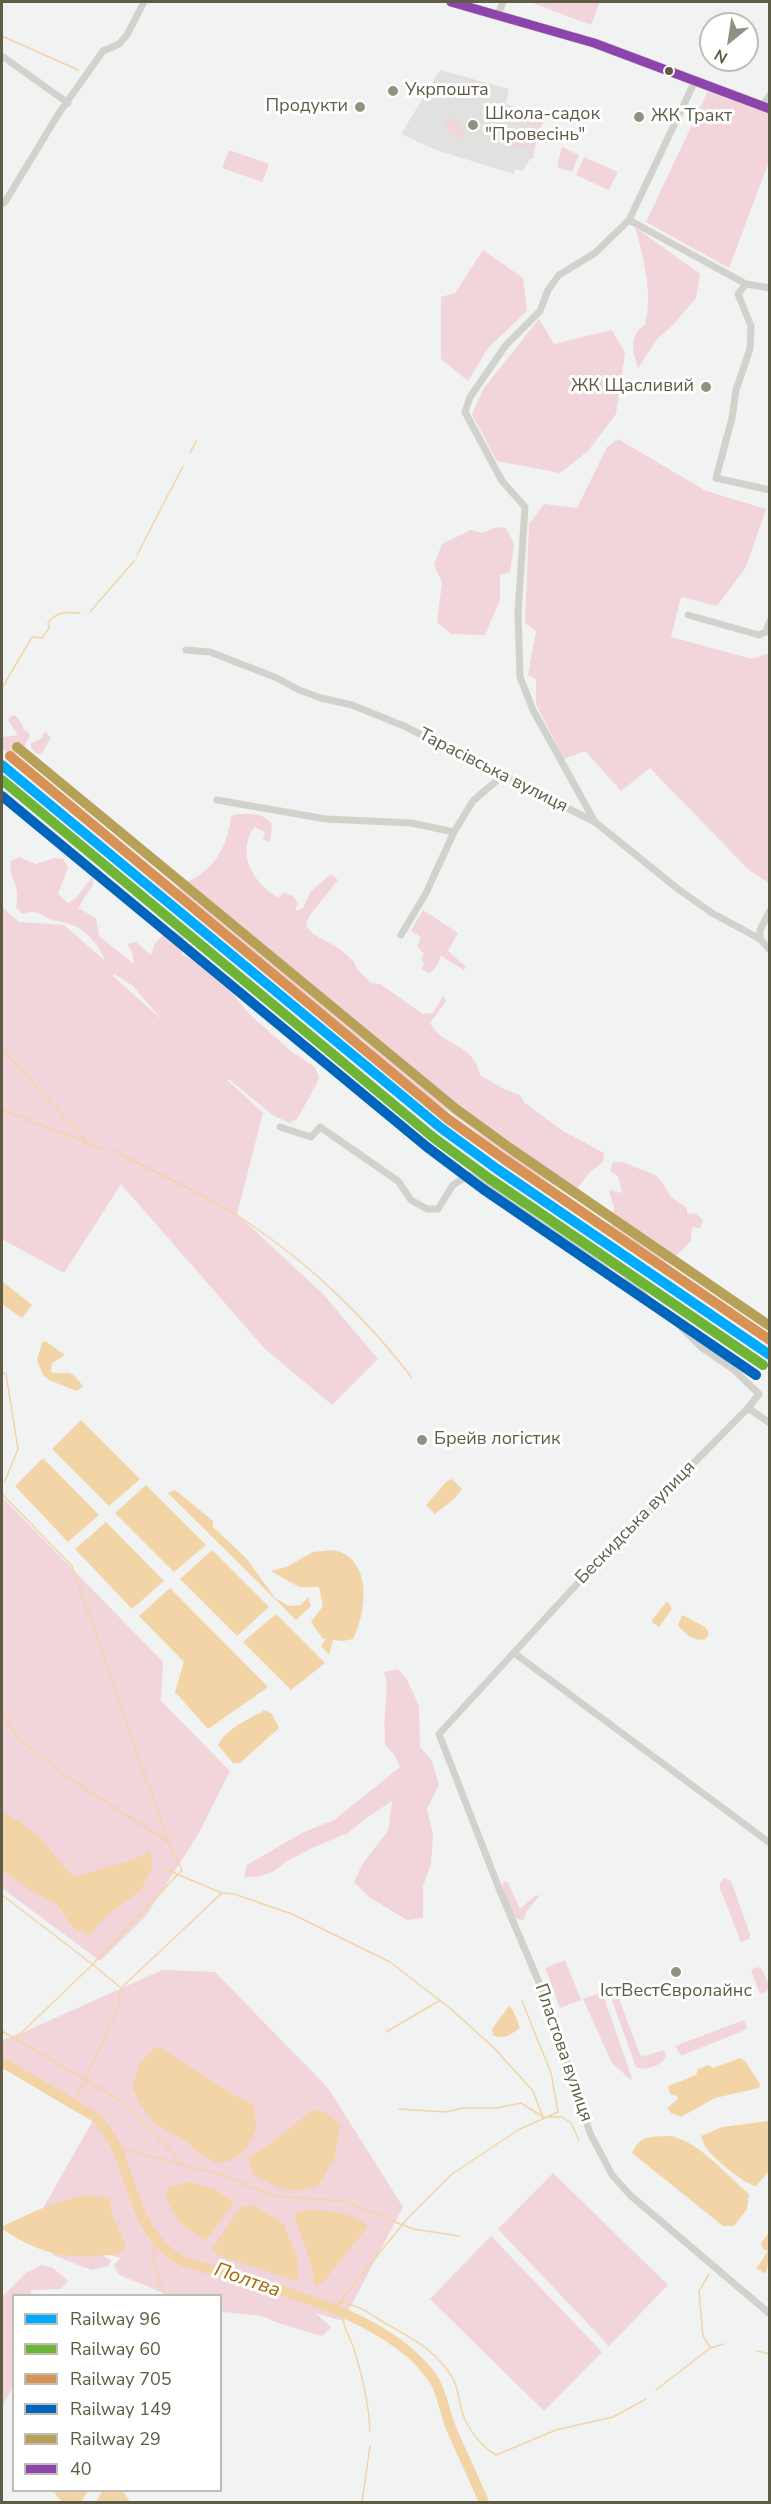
<!DOCTYPE html>
<meta charset="utf-8">
<style>
body{margin:0}
#map{position:relative;width:771px;height:2504px;overflow:hidden;background:#f1f2f2;font-family:"Nunito Sans",sans-serif}
canvas{display:block}
.frame{position:absolute;inset:0;border:3px solid #5f5c46;pointer-events:none}
.legend{position:absolute;left:12px;top:2294px;width:210px;height:198px;box-sizing:border-box;background:#fff;border:2px solid #bfbeb5;margin:0;padding:8px 10px;list-style:none;font-size:18px;color:#5f5c46}
.legend li{display:flex;align-items:center;gap:12px;height:30px}
.legend b{width:30px;border:2px solid #bfbeb5}
.north{position:absolute;left:699px;top:12px;width:60px;height:60px;box-sizing:border-box;background:#fff;border:2px solid #bfbeb5;border-radius:50%;rotate:210deg;font-size:16px;font-weight:700;line-height:24px;text-align:center;color:#5f5c46}
.north::after{content:'';display:block;margin:auto;width:21px;height:27px;background:#929082;clip-path:polygon(50% 0,100% 100%,50% 72%,0 100%)}
</style>
<div id="map">
<canvas width="771" height="2504"></canvas>
<div class="frame"></div>
<ul class="legend">
<li><b style="height:8px;background:#0af"></b>Railway 96</li>
<li><b style="height:8px;background:#6eb437"></b>Railway 60</li>
<li><b style="height:8px;background:#d79356"></b>Railway 705</li>
<li><b style="height:8px;background:#0065bd"></b>Railway 149</li>
<li><b style="height:8px;background:#b7a158"></b>Railway 29</li>
<li><b style="height:8px;background:#8e44ad"></b>40</li>
</ul>
<div class="north">N</div>
</div>
<script>
const c = document.querySelector('canvas').getContext('2d');
c.lineJoin = 'round';
function paint(path, color) {
  c.fillStyle = color;
  c.fill(path, 'evenodd');
}
function trace(path, color, width, dash) {
  c.strokeStyle = color;
  c.lineWidth = width;
  c.lineCap = dash ? 'butt' : 'round';
  c.setLineDash(dash || []);
  c.stroke(path);
}
function drawText(font, color, halo, rows, align = 'center') {
  c.font = font + ' "Nunito Sans",sans-serif';
  c.lineWidth = 6;
  c.setLineDash([]);
  c.textBaseline = 'middle';
  c.strokeStyle = halo;
  c.fillStyle = color;
  for (const [text, x, y, turn = 0] of rows) {
    c.save();
    c.translate(x, y);
    c.rotate((+turn || 0) * Math.PI / 180);
    c.textAlign = isNaN(turn) ? turn : align;
    if (halo) c.strokeText(text, 0, 0);
    c.fillText(text, 0, 0);
    c.restore();
  }
}
paint(new Path2D(`
 M440,70l69,19 -3,15 37,12 -12,42 -9,13 -7,-2 -1,5 -78,-24 -35,-16z`), '#e1e1e0');
paint(new Path2D(`
 M530,2h70l-9,23z
 M472,80l19,6v3l-15,-2 -10,9 -16,4 -1,-5h8l4,-7 9,-3z
 M708,91l61,23v47l-40,107 -83,-46z
 M524,113l14,4 3,-3 7,4 -3,1 -7,13 -5,26 -3,1 2,-9 -3,-5 -11,2 -5,-2 -1,-11 13,7 5,-3 1,-6 3,-6 -16,-4 1,-6z
 M450,118l10,7 5,11 -1,2 -11,-3 -8,-7 2,-9z
 M562,147l17,8 -7,17 -15,-5z
 M229,150l40,14 -7,18 -40,-14z
 M584,157l34,15 -9,18 -33,-15z
 M635,227l65,47 -4,24 -24,28 -14,12 -20,30c-5,-16 -10,-33 7,-43 8,-33 -1,-65 -10,-98z
 M483,250l40,28 4,33 -39,37 -20,33 -27,-22v-62l14,-4z
 M539,319l15,25 58,-14 13,23 -9,61 -28,37 -28,22 -63,-12 -25,-47 12,-26z
 M618,439l88,52 60,18 -20,58 -29,39 -36,-9 -10,40 81,22 17,-6v230l-20,-13 -99,-102 -29,23 -36,-40 -21,8 -28,-55v-25l-8,-4 8,-44 -11,-8 4,-99 15,-20 33,4 30,-61z
 M497,527l9,1 8,16 -4,28 -10,3v25l-15,35 -33,-1 -15,-11 5,-41 -8,-17 8,-21 29,-14 11,3z
 M15,715l6,7 3,8 4,2 2,4 -9,16 -9,3 -10,-6v-12l16,-2 -10,-15 3,-4z
 M45,731l6,7 -9,15 -5,1 -6,-6v-5l10,-4z
 M239,814c14,0 24,-1 33,10l-2,18 -7,-2 2,-8 -11,-5c-18,28 -1,55 24,71l6,-6 9,4 5,7 -3,8 8,-3 7,-16 21,-18 7,6 -29,36 -3,10 7,8 27,15 14,13 3,7 14,14 9,1 43,30 10,-1 10,-17 3,5 -16,22c12,24 44,20 50,52l24,14 16,6 5,8 38,28 41,22 -1,9 -14,11 -11,15 -9,2 -17,-6 -63,-38 -12,-14 -80,-58 -34,-33 -32,-18 -11,-13 -30,-23 -27,-25 -16,-8 -20,-16 -48,-44 -1,-9c33,-10 50,-36 53,-69z
 M19,857l17,7 18,-6 9,1 5,8 -10,27 10,9 8,-5 17,-22v9l-15,23 18,10 3,18 35,28 -2,-12 -5,-8 9,-2 15,13 4,-12 12,-12 9,1 8,5 -2,18 15,6 35,32 17,21 43,38 23,15 4,10 -3,8 -19,34 -8,4 -16,-8 -43,-35 -4,-1 37,34 -26,101 87,81 54,64 -46,46 -67,-56 -144,-165 -57,89 -62,-34v-332l17,15 45,3 41,36c-3,-13 -18,-29 -30,-35 -8,-4 -19,-4 -27,-8 -13,-6 -12,-9 -26,-4l-6,-7c6,-23 -9,-30 -5,-46zM114,974l18,11 31,36 -50,-45z
 M423,910l35,23 -10,18 18,16 -2,3 -23,-14c-3,7 -4,13 -12,17l-7,-4 2,-5 -3,-5 3,-5 -7,-8 4,-9 -10,-6z
 M613,1162h9l33,13 7,7 9,15 16,11v5l9,1 7,6 -3,8 -8,-1 -1,14 -13,13 -16,9c-15,-7 -45,-16 -50,-35 -2,-7 2,-13 2,-20 -1,-6 -4,-12 -5,-18l13,3 -4,-17 -8,-5z
 M2,1497l161,165 -2,39 69,70 -31,62 -54,84 -45,44 -98,-73z
 M398,1669l8,9 13,28 1,41 12,14 7,24 -12,24 6,26 -2,29 -8,22v32l-16,2 -38,-23 -15,-15 9,-19 25,-32 4,-30 -30,20 -14,12 -34,14 -27,14 -13,10 -13,5 -17,1 3,-12 55,-32 32,-13 66,-53 -6,-13 -9,-9c0,-11 -1,-23 0,-34 1,-15 4,-25 -1,-39z
 M724,1878l7,3 19,53 -1,5 -8,3 -21,-54v-5z
 M507,1881l13,28 15,-13 5,-1 -14,17 -2,8 -7,-1c-7,-9 -16,-26 -14,-37z
 M565,1960l16,40 -21,8 -15,-40z
 M758,1967l4,2 7,16 -2,6 -7,3 -9,-24z
 M162,1970l53,2 113,116 75,119 -60,114 -28,-8 16,14 -9,9 -41,-12 -19,-8 -38,-4 -3,-2 -1,-14 -51,-1 -50,-20 -5,-10 7,-7 -33,-9 23,11 -2,6 -18,4 -38,-15 -19,-31 61,-107 -93,-55v-22l20,-7z
 M602,1992l30,86 -1,2 -19,-17 -29,-64z
 M617,1993l24,64 23,-7 2,7c-5,9 -21,14 -30,10l-24,-67z
 M744,2020l3,7 -4,4 -60,24 -3,-1 -5,-8z
 M553,2173l115,112 -59,61 -111,-117z
 M491,2236l111,116 -58,59 -114,-112z
 M41,2265l12,3 15,13 -7,8 -30,1v5l-17,1 -1,91 -11,20v-110l24,-24z`), '#f2d4db');
paint(new Path2D(`
 M2,1281l30,24 -10,13 -20,-14z
 M45,1341l20,14 -13,8 -1,9c19,5 16,-7 32,14l-6,5 -26,-10 -8,-6 -6,-15 5,-17z
 M81,1420l59,59 -31,27 -57,-57z
 M43,1458l56,57 -31,27 -53,-56z
 M452,1479l10,10 -8,10 -19,15 -9,-9 21,-24z
 M146,1485l60,60 -32,27 -59,-59z
 M175,1490l38,31v6l33,31 29,40 14,8 12,-1 7,-8 3,9 -15,14 -128,-127z
 M106,1522l58,59 -32,28 -57,-60z
 M212,1550l57,57 -32,29 -57,-57z
 M333,1550c40,8 34,61 20,89l-10,2 -10,-1 -4,15 -8,-9 5,-7h-3l-12,-17 12,-16 -4,-19h-20l-28,-16 15,-4 27,-15z
 M170,1588l98,99 -60,42 -33,-37 9,-30 -45,-46z
 M667,1601l5,8 -13,18 -7,-5v-2z
 M276,1614l49,49 -34,27 -48,-48z
 M682,1615l23,12 4,6 -3,6c-12,3 -21,-5 -28,-14z
 M265,1710l7,4 7,14 -39,35h-7l-15,-18c9,-17 31,-26 47,-35z
 M2,1812l17,9 22,18 32,38 63,-18 13,-9 4,16 -11,23 -31,23 -22,23 -17,-8 -15,-23 -29,-15 -26,-20z
 M509,2006l4,4 7,18c-9,6 -16,13 -27,7l-1,-6z
 M157,2046c33,18 61,43 96,58l4,24 -11,21 -16,12 -14,2 -19,-11 -8,-9 -35,-20 -13,-17 -9,-19 8,-24z
 M740,2058l5,3 15,23 -1,4 -44,10 -34,19 -10,-4 -4,-5 11,-9 -1,-3 -7,-2 -2,-8 28,-11 2,-6 10,-4 5,3z
 M312,2110l11,1 17,13 -5,34 -17,28c-30,9 -38,3 -64,-11l-6,-17 30,-20z
 M769,2121v50l-13,15c-12,-2 -40,-26 -49,-37 -3,-3 -4,-8 -6,-13l21,-9z
 M671,2136c29,6 55,39 78,58l-2,15 -13,17h-11l-91,-73c9,-19 20,-16 39,-17z
 M188,2182l25,6 21,14 -28,39 -25,-17 -16,-26 3,-11z
 M90,2195l20,3 2,17 14,30 -7,9c-49,6 -76,2 -117,-25v-2c29,-15 56,-27 88,-32z
 M245,2205l9,1 29,17 14,33 2,17 -2,8 -74,-24 -11,-6 1,-4 26,-38z
 M313,2210c16,1 43,3 55,16l-44,55 -7,4 -3,-2 -3,-20 -17,-47 4,-4z
 M769,2232v28l-3,12 -4,1 -1,-3 -5,-1 12,-18 -5,-2 -2,-6z
 M103,2490l20,1 7,11h-34z
 M54,2491l34,-1v1l-7,11h-18l-6,-5z`), '#f3d4a6');
trace(new Path2D(`
 M2,36l76,34
 M190,453l6,-12
 M137,555l46,-89
 M90,612l44,-51
 M2,688l30,-51 10,1 7,-10 -1,-5c9,-12 18,-11 32,-10
 M2,1049l84,92
 M2,1110l101,39
 M114,1150c45,25 95,46 136,74 61,41 118,96 162,154
 M2,1372l4,2 12,75 -13,32
 M2,1489v-1
 M2,1494l70,72 96,275
 M2,1715l17,24 47,37 102,66 14,28 -89,94 -78,75
 M162,1868l60,25
 M2,1895l94,72 25,21
 M2,2031l113,66 19,16 47,49
 M386,2032l53,-31
 M74,2104l44,-96 3,-20 101,-95 12,1 58,20 98,48 61,47 43,39 39,43 10,26
 M399,2109l47,3 17,-4h34l24,-5 22,14h19l9,6 8,17
 M116,2147l106,28 52,21 69,5 70,28 46,7
 M156,2241c-7,18 2,38 9,55
 M709,2274l-10,17 4,45 7,11
 M339,2303c18,0 31,11 46,20 27,16 49,25 67,54 5,8 6,16 8,26 3,19 18,42 36,52l60,-25 57,-13 33,-18
 M333,2310l74,-91 45,-45 66,-44 40,-18 -7,-39 -29,-72
 M343,2313c-1,13 7,24 11,36 8,26 15,55 16,82
 M757,2351l13,3
 M656,2390l54,-42 14,-4
 M362,2502l8,-56`), '#f3d4a6', 1.5);
trace(new Path2D(`
 M2,2062l93,55c41,39 30,113 87,144 76,25 205,48 252,119 8,13 10,29 15,43 11,27 24,53 35,79`), '#f3d4a6', 10);
trace(new Path2D(`
 M498,15l5,-13
 M2,56l66,47
 M762,107l8,-12
 M2,204l3,-2 54,-89 44,-62 16,-7 8,-9 17,-33
 M629,220l117,64 24,4
 M746,284l-8,10 13,32 -1,23 -14,41 -4,28 -16,60 54,12
 M688,615l71,20 7,-3 4,-11
 M186,650l24,2 67,26 22,12 22,8 31,7 52,21 191,96 83,67 34,24 48,26 10,11
 M217,800l109,19 85,4 43,9
 M595,822l-62,-112 -13,-33 -2,-64 7,-106 -23,-26 -37,-69 5,-15 36,-52 34,-34 8,-21 11,-15 36,-22 34,-33 66,-139
 M401,935l25,-42 28,-61 19,-31 30,-26
 M760,939v-9l10,-19
 M280,1127l31,10 9,-10 78,54 13,19 16,9h11l15,-24 16,-10 17,9 55,41 44,23 39,25 27,30 26,20 24,24 32,22 26,25 -11,14 -71,72 -64,72 -36,32 -138,150 61,157 50,117 40,125 22,42 18,20 140,119
 M748,1408l22,15
 M514,1653l256,190`), '#d2d2cd', 7);
trace(new Path2D(`
 M451,2l143,41 176,66`), '#d0cfc8', 10);
trace(new Path2D(`
 M451,2l143,41 176,66`), '#8e44ad', 9);
trace(new Path2D(`
 M2,765l439,363 56,41 273,186`), '#0af', 10);
trace(new Path2D(`
 M2,780l432,358 56,41 273,186`), '#6eb437', 10);
trace(new Path2D(`
 M10,756l438,363 56,40 266,181`), '#d79356', 10);
trace(new Path2D(`
 M2,796l425,351 56,42 273,186`), '#0065bd', 10);
trace(new Path2D(`
 M17,747l439,362 55,40 259,177`), '#b7a158', 10);
for (const [x, y, r, color] of [
 [669,71,5,"#5f5c46"],
 [393,91,6,"#929082"],
 [360,107,6,"#929082"],
 [639,117,6,"#929082"],
 [473,125,6,"#929082"],
 [706,387,6,"#929082"],
 [422,1440,6,"#929082"],
 [676,1972,6,"#929082"]
]) {
  const dot = new Path2D();
  dot.arc(x, y, r, 0, 2 * Math.PI);
  c.fillStyle = color;
  c.fill(dot);
  trace(dot, '#fff', 2);
}
drawText('18px', '#5f5c46', '#fff', [
 ["Укрпошта",405,91],
 ["Продукти",348,107,"right"],
 ["Школа-садок",485,115],
 ["\"Провесінь\"",485,136],
 ["ЖК Тракт",651,117],
 ["ЖК Щасливий",694,387,"right"],
 ["Брейв логістик",434,1440],
 ["ІстВестЄвролайнс",676,1992,"center"]
], 'left');
drawText('18px', '#5f5c46', '#fff', [
 ["Тарасівська вулиця",493,771,27],
 ["Бескидська вулиця",636,1523,-46],
 ["Пластова вулиця",563,2053,71]
]);
drawText('italic 20px', '#a86602', '#fff', [
 ["Полтва",247,2281,19]
]);
</script>
